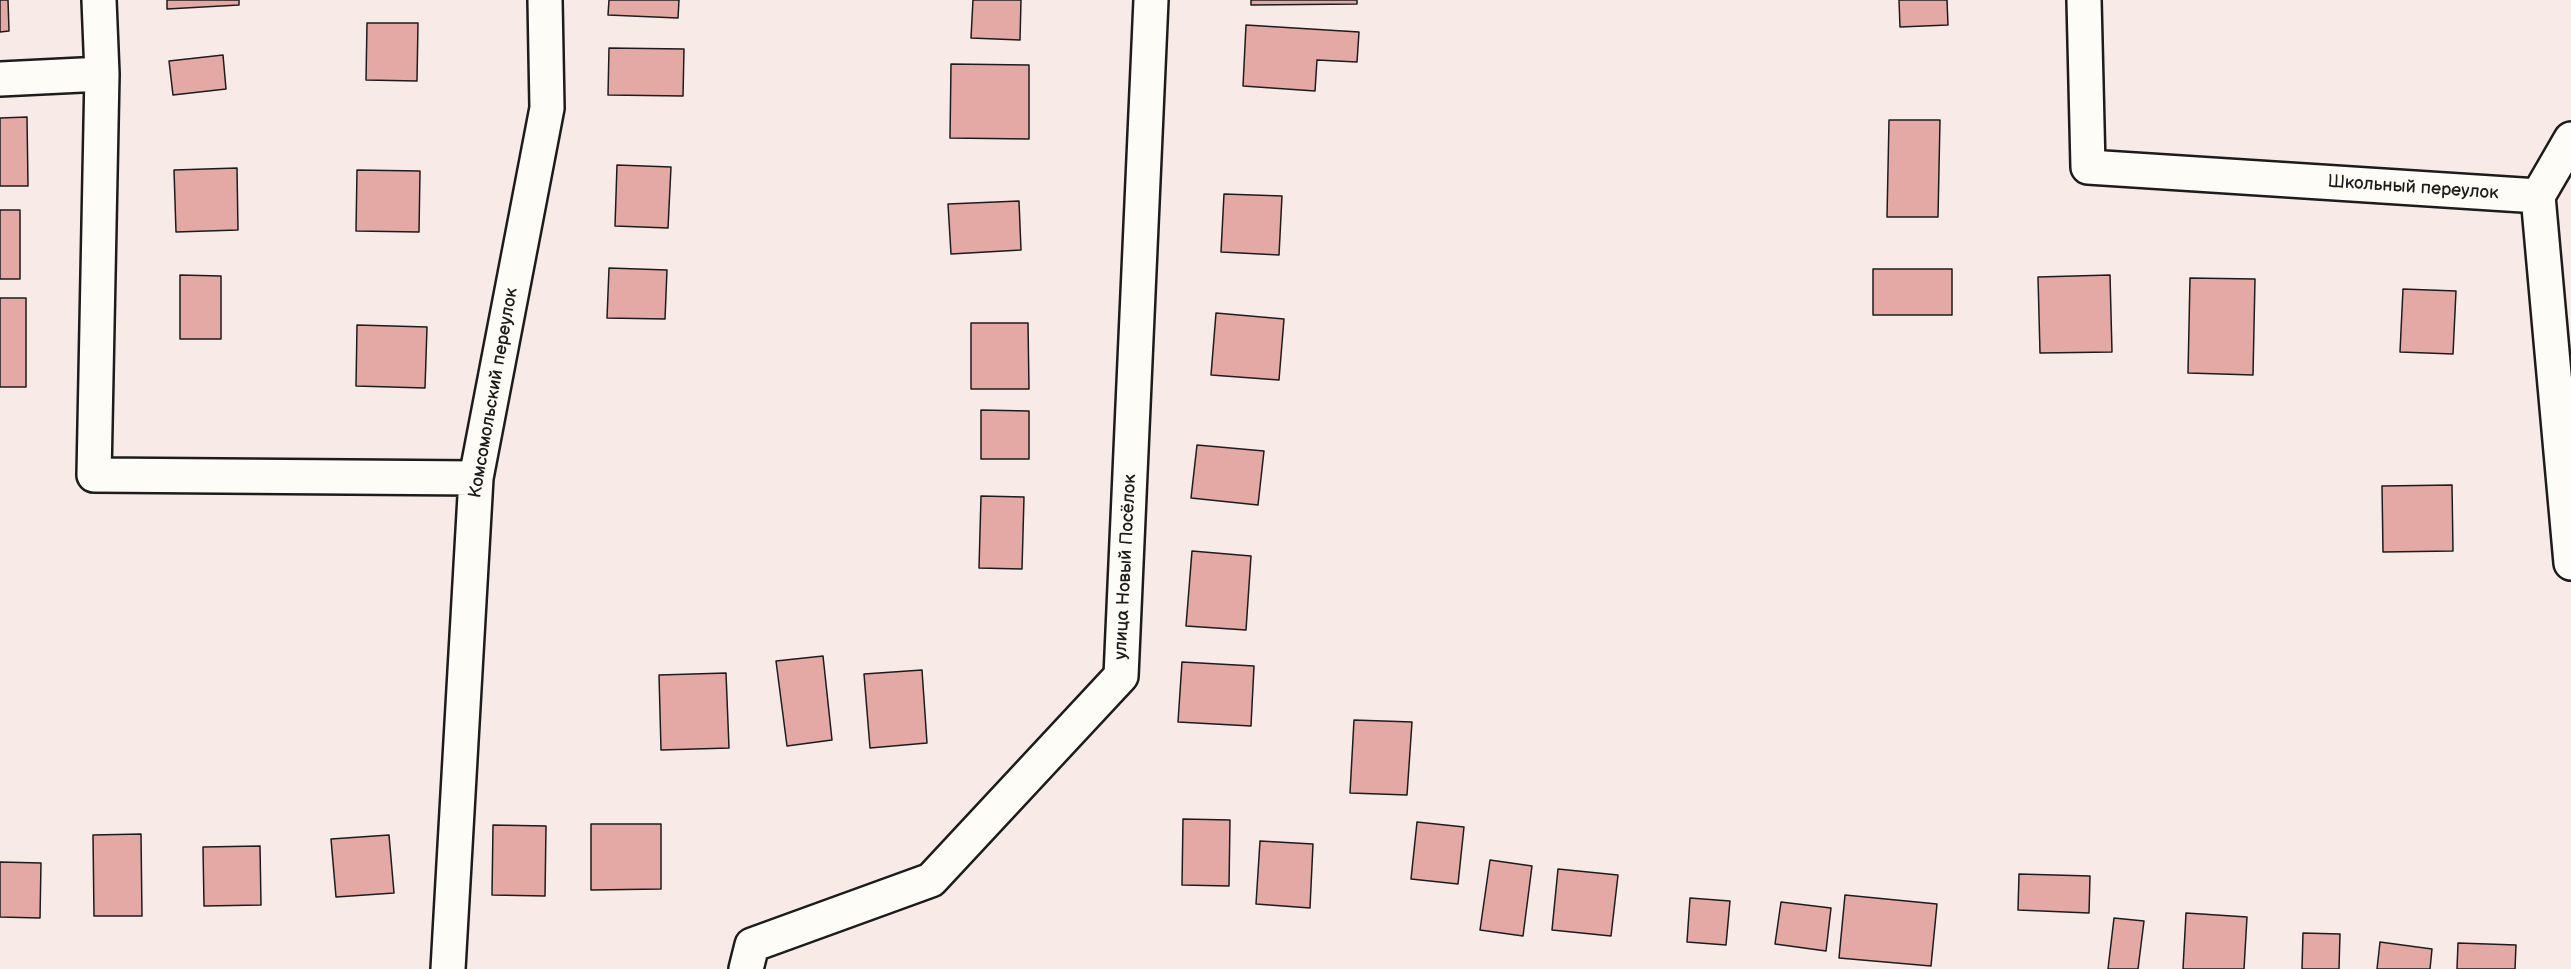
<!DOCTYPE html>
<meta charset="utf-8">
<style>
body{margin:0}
canvas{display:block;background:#f8ebe7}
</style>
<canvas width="2571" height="969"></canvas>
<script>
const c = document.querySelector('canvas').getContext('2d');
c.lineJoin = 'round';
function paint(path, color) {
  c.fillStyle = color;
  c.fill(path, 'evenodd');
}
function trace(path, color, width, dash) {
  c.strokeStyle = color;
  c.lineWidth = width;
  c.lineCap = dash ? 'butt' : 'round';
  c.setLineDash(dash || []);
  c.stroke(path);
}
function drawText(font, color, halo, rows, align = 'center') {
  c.font = font + ' "Balsamiq Sans",sans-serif';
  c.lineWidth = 5;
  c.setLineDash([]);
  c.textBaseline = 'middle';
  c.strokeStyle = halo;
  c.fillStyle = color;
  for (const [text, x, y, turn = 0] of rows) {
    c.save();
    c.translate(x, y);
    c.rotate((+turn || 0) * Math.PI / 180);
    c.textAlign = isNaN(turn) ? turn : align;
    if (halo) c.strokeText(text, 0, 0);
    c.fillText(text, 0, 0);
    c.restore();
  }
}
const building = new Path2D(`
 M0,0h8l1,31 -9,1z
 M167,0h72v5l-72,4z
 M609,0h70l-1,18 -70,-3z
 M973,0h48l-1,40 -49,-2z
 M1251,0h106v4l-106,1z
 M1899,0h48l1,25 -48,2z
 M367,23h51l-1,58 -51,-1z
 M1246,25l113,7 -2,30 -40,-2 -2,31 -72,-5z
 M609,48l75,1 -1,47 -75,-1z
 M223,55l3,34 -53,6 -4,-34z
 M951,64l78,1v74l-79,-1z
 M27,117l1,69h-28v-68z
 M1889,120h51l-2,97h-51z
 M617,165l54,2 -3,61 -53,-2z
 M237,168l1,62 -62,2 -2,-62z
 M357,170l63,1 -1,61 -63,-1z
 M1224,194l58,2 -3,59 -58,-3z
 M1019,201l2,49 -70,4 -3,-50z
 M0,210h20v69h-20z
 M609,268l58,2 -2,49 -58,-1z
 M1873,269h79v46h-79z
 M180,275l41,1v63h-41z
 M2110,275l2,77 -72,1 -2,-76z
 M2190,278l65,1 -2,96 -65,-2z
 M2403,289l53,2 -3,63 -53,-2z
 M0,298h26v89h-26z
 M1216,313l68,6 -5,61 -68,-5z
 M971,323h57l1,66h-58z
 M357,325l70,2 -2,61 -69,-2z
 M981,410l48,1v48h-48z
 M1197,445l67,6 -6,54 -67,-7z
 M2452,485l1,66 -70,1 -1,-66z
 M981,496l43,1 -2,72 -43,-1z
 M1192,551l59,5 -5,74 -60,-4z
 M823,656l9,84 -45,6 -11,-85z
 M1182,662l72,4 -3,60 -73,-4z
 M922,670l5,73 -57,5 -6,-74z
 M726,673l3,75 -68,2 -2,-75z
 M1354,720l58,2 -5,73 -57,-2z
 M1183,819l47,1 -1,66 -47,-1z
 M1417,822l47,5 -6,57 -47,-5z
 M591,824h70v65l-70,1z
 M493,825l53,1 -1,70 -53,-1z
 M141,834l1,82h-48l-1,-81z
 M389,835l5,58 -58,4 -5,-58z
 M1260,841l53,3 -3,64 -54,-4z
 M260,846l1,59 -57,1 -1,-59z
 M1490,860l42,6 -9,70 -43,-6z
 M0,862l41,1 -1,55 -40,-1z
 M1558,869l60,6 -7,61 -59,-6z
 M2019,874l71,2 -1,37 -71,-3z
 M1845,895l92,9 -6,62 -92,-8z
 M1690,898l40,3 -4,44 -39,-3z
 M1781,902l50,6 -5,43 -51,-7z
 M2186,913l61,4 -3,52h-61z
 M2114,918l30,3 -6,48h-30z
 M2303,933l37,1 -1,35h-37z
 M2380,942l52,7 -2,20h-53z
 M2458,943l58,2 -1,24h-58z`);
paint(building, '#e4a9a5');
trace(building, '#1c1c1c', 1.5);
const minor = new Path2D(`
 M99,0l3,74
 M2084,0l4,167 450,29 33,367
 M0,79l102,-5 -8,401 382,3
 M2538,196l33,-57
 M448,969l28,-491 71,-370 -2,-108
 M746,969l6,-24 179,-65 190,-204 30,-676`);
trace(minor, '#1c1c1c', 38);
trace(minor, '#fdfcf7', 33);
drawText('18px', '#1c1c1c', '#fdfcf7', [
 ["Школьный переулок",2413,188,4],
 ["Комсомольский переулок",494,393,-80],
 ["улица Новый Посёлок",1126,567,-87]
]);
</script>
